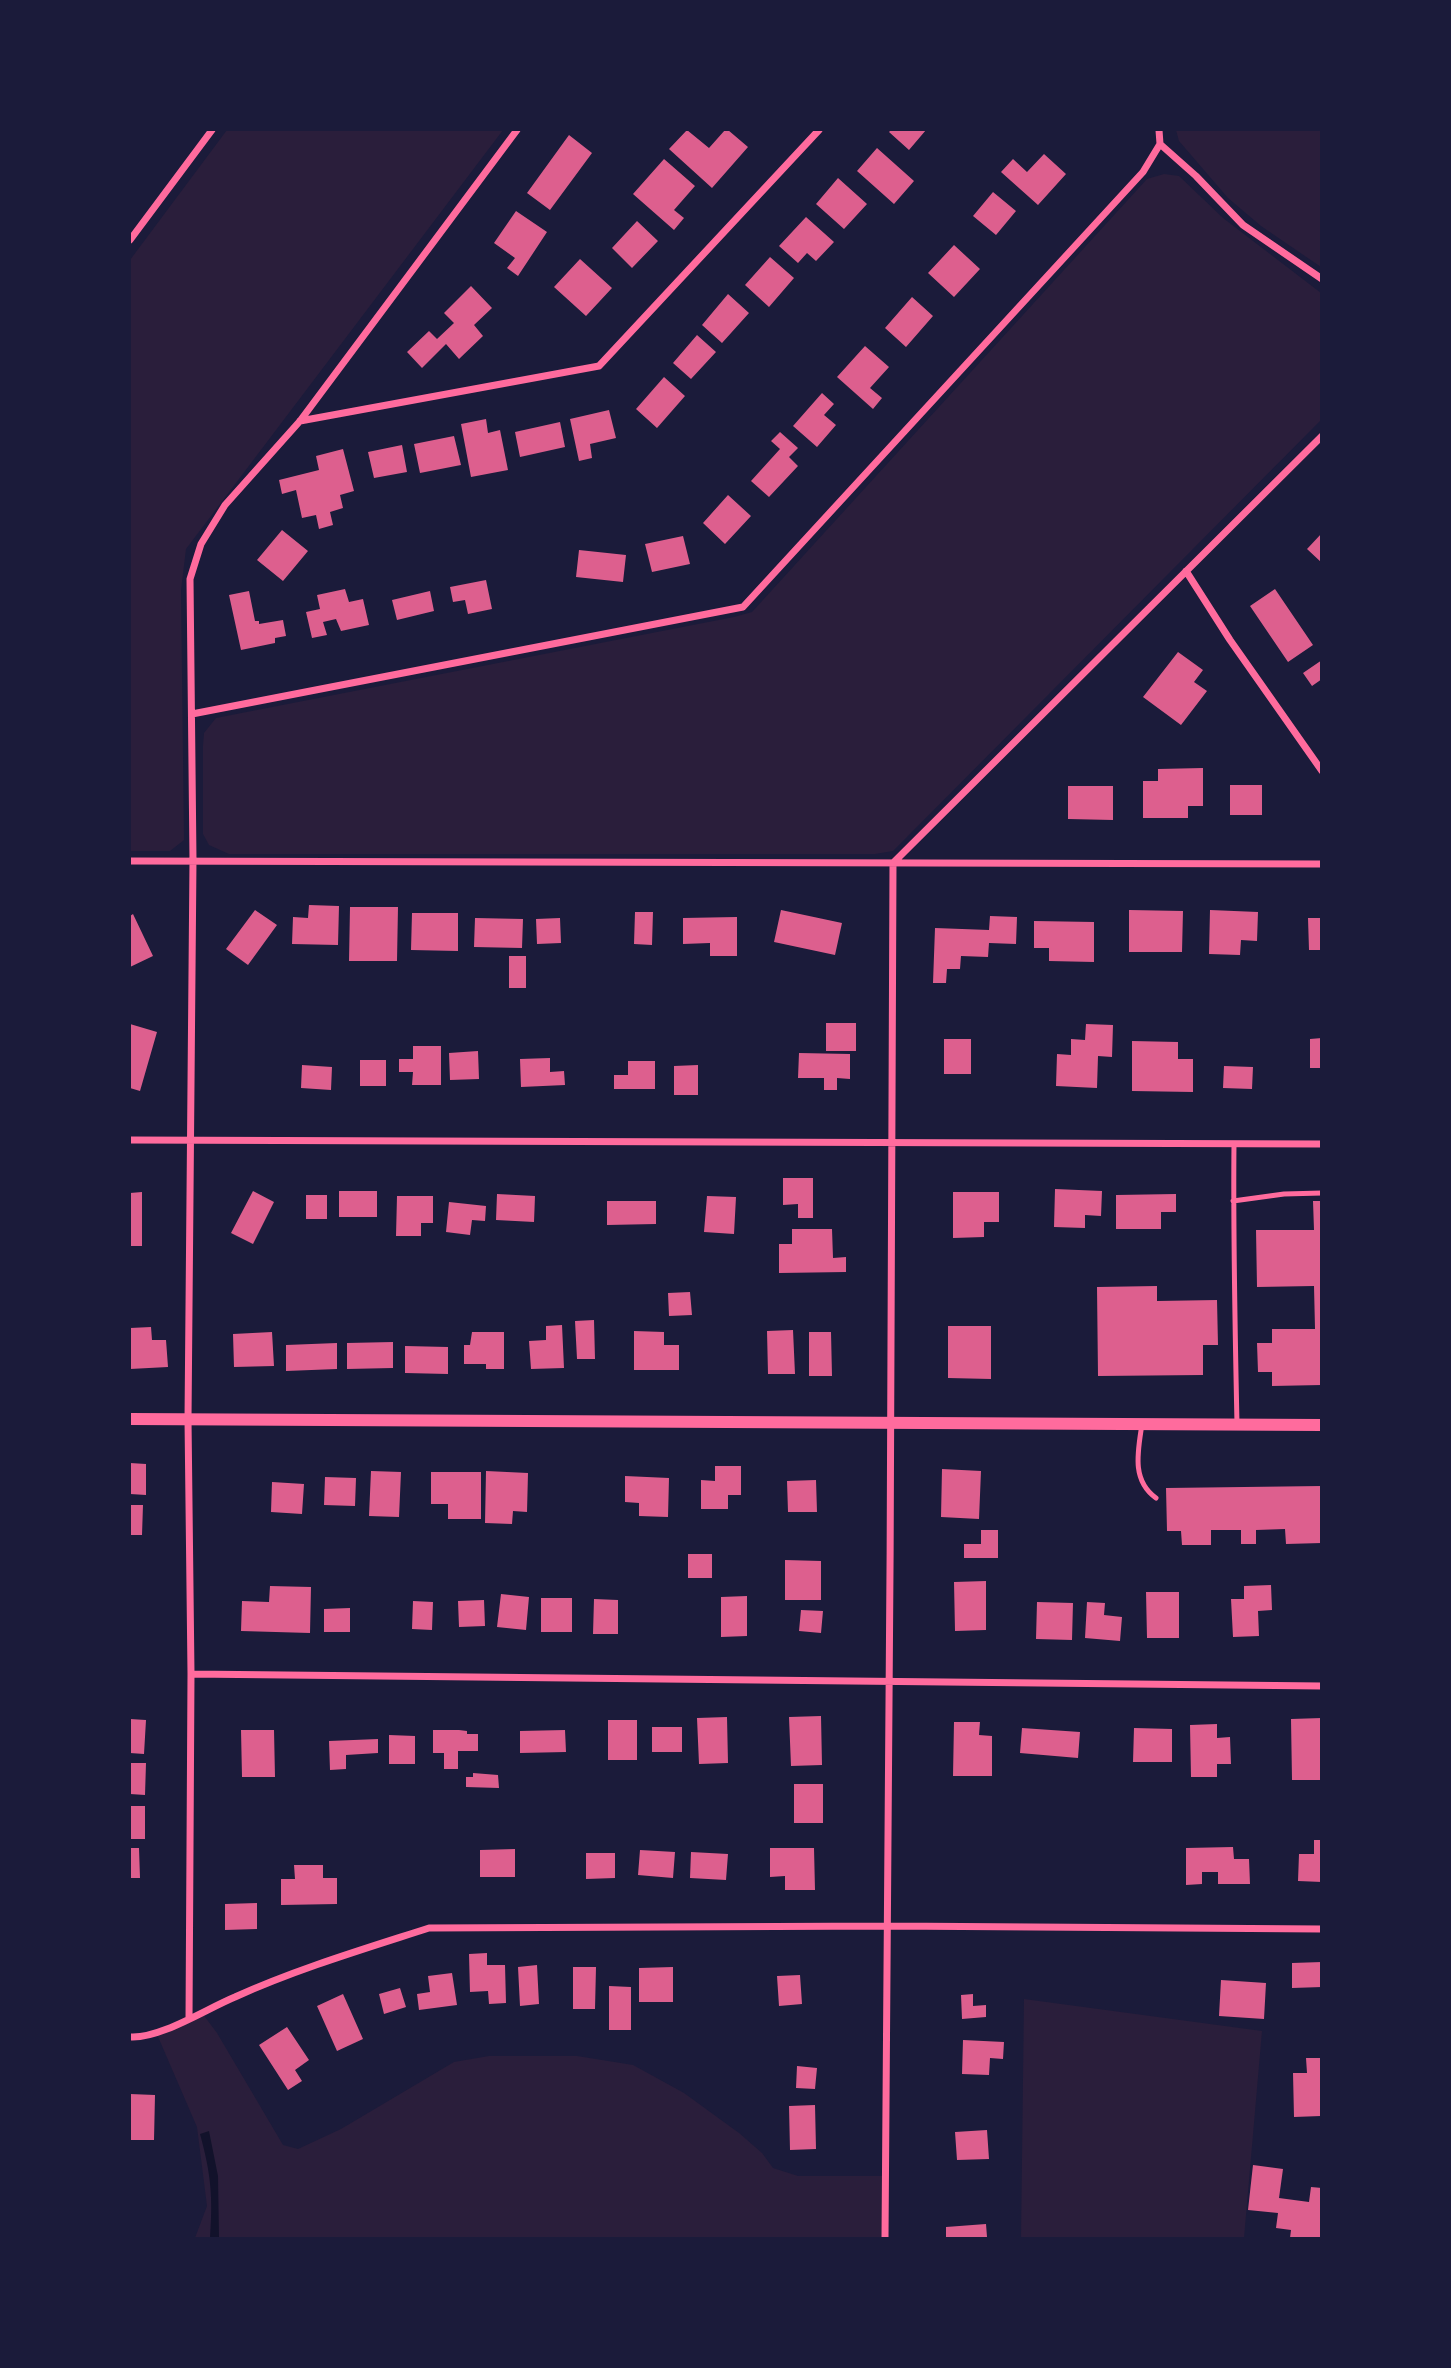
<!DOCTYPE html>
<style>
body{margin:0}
#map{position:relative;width:1451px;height:2368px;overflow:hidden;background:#1b1b3a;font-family:"DM Sans",sans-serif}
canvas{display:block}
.frame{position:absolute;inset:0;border:131px solid #1b1b3a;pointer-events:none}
</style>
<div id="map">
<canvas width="1451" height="2368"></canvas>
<div class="frame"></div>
</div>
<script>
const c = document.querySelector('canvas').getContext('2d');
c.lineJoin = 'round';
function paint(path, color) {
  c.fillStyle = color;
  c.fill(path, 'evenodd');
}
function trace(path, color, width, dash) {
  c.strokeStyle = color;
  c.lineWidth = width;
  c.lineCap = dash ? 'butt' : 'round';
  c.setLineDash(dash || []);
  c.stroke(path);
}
paint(new Path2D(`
 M227,130h276l-317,419 -5,41 3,250 -14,11h-40v-591z
 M1176,130h145v137l-60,-41 -33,-28 -49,-57z
 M1164,174l15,2 44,42 98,75v127l-428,431 -18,3h-646l-20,-9 -6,-11v-88l1,-13 12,-15 518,-101 18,-5 395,-433z
 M1024,1999l238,32 -18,207h-223z
 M202,2013l15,20 66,112 15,4 43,-20 113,-67 35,-6h88l56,9 51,28 55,40 23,20 11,15 25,8h88l-1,62h-690l12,-32 -10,-79 -41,-95z`), '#2a1e3b');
paint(new Path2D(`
 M209,2131l9,45 1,62h-9c3,-41 1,-64 -10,-104z`), '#12122b');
paint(new Path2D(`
 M687,130l22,18 16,-18h3l20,17 -36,41 -43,-39z
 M891,130h35l-17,20 -20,-18z
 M569,135l23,18 -42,57 -23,-17z
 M877,148l37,33 -20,23 -37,-33z
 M1044,154l22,20 -28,31 -37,-33 12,-13 14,13z
 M664,159l31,27 -21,24 10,8 -10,12 -41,-36z
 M838,178l29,26 -23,25 -28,-25z
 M993,192l23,19 -20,24 -23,-19z
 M516,211l31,21 -29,44 -11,-8 8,-10 -21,-15z
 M806,217l28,25 -18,19 -9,-8 -9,10 -19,-17z
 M637,221l21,20 -26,27 -20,-20z
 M954,245l26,24 -26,28 -26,-24z
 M770,257l24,21 -25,29 -24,-22z
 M580,259l32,29 -26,28 -32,-29z
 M471,286l21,22 -18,17 9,11 -24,23 -13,-15 -24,24 -15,-16 22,-21 8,8 17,-16 -10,-10z
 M728,294l21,19 -27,30 -20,-18z
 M912,297l21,19 -27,31 -21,-19z
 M697,335l19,17 -25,27 -18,-16z
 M865,346l24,21 -19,21 12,10 -9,11 -36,-32z
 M664,377l21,19 -28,32 -21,-19z
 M822,393l12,11 -10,11 12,10 -19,22 -24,-21z
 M609,410l7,28 -26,6 2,14 -13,3 -9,-42z
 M486,419l2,14 12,-3 8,40 -37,7 -10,-53z
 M560,422l5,25 -45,10 -5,-25z
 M780,432l18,16 -9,9 9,9 -29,31 -18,-16 29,-32 -9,-8z
 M454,436l7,29 -41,8 -6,-29z
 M402,445l5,27 -33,6 -6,-26z
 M343,449l11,42 -14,4 3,13 -13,4 3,13 -14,4 -3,-14 -14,3 -6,-28 -14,4 -3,-14 40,-10 -3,-14z
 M728,495l23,21 -26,28 -22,-21z
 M282,530l26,21 -25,30 -26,-21z
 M1322,533v30l-15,-14z
 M683,536l7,28 -38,8 -7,-28z
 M579,550l47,5 -3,27 -47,-5z
 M486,580l6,29 -24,5 -3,-14 -12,2 -3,-15z
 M345,589l4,13 14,-3 6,26 -28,6 -5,-12 -13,3 4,13 -15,3 -6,-26 14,-3 -3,-14z
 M1275,589l38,56 -25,17 -38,-56z
 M249,591l6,30h4v3l24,-4 3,16 -11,2v5l-34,7 -12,-55z
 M430,591l4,20 -37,9 -5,-20z
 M1178,652l25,18 -9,12 13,9 -26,34 -38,-28z
 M1322,660v19l-10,7 -9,-13z
 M1203,768v38h-15v12h-45v-37h15v-12z
 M1230,785h32v30h-32z
 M1068,786h45v34l-45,-1z
 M309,905l30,1 -1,39 -46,-1 1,-27 15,1z
 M350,907h48l-1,54h-48z
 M255,910l22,15 -29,40 -22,-16z
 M781,910l61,13 -7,32 -61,-13z
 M1129,910l54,1 -1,41h-53z
 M1210,910l48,2 -1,29 -16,-1 -1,15 -31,-1z
 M635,912h18l-1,33 -18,-1z
 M412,913h46v38l-47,-1z
 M133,914l20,42 -23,11v-51z
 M990,916l27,1 -1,27 -27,-1 -1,14 -27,-1 -1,13h-13l-1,14h-13l2,-55 54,2z
 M737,917v39h-27v-13l-27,1v-26z
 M475,918l48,1 -1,29 -48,-1z
 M560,918l1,25 -24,1 -1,-25z
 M1308,918h14v32h-13z
 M1034,921l60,1v40l-45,-1v-13h-15z
 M509,956h17v32h-17z
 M826,1023h30v28h-30z
 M130,1024l27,8 -17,59 -10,-3z
 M1086,1024l27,1 -1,32 -14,-1 -1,32 -41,-2 1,-32 14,1v-16l14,1z
 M1322,1038v30h-12v-29z
 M944,1039h27v35h-27z
 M1132,1041l46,1v17h15v33l-61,-1z
 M413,1046h28v39h-29l1,-13h-14v-13h14z
 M478,1051l1,28 -29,1 -1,-27z
 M799,1053l51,1v25l-13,-1v12h-13v-12h-26z
 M550,1058v14l14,-1 1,14 -44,2 -1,-28z
 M360,1060h26v26h-26z
 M628,1061h27v28h-41v-14h14z
 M302,1065l30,2 -1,23 -30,-2z
 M698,1065v30h-24v-29z
 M1224,1066l29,1 -1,22 -29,-1z
 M783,1178h30v40h-15v-14l-15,1z
 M1055,1189l47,2 -1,25 -16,-1v13l-31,-1z
 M253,1191l21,11 -21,42 -22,-11z
 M339,1191h38v26h-38z
 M142,1192v54h-12v-53z
 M953,1192h46v30h-15v15l-31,1z
 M497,1194l38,2 -1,26 -38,-2z
 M1176,1194v18h-15v17h-45v-34z
 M306,1195h21v24h-21z
 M397,1196h36v27h-12v13h-25z
 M707,1196l29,1 -2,37 -30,-2z
 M607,1201h49v23l-49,1z
 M1313,1201h9v184l-50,1v-14h-14l-1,-29h15v-14h43l-1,-43 -57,1 -1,-57h58z
 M449,1202l37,4 -1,15 -13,-1 -2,15 -24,-3z
 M792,1229h40l1,29 13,-1v15l-67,1v-29h13z
 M1157,1286v15l60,-1 1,45h-15v30l-105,1 -1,-89z
 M690,1292l2,23 -23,1 -1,-23z
 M594,1320l1,39h-18l-2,-38z
 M562,1325l2,43 -33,1 -2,-28 17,-1v-14z
 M948,1326h43v53l-43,-1z
 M151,1327l1,13h14l2,27 -38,2v-41z
 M793,1330l2,44h-27l-1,-43z
 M634,1331l30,1v13h15v25h-45z
 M272,1332l2,34 -40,1 -1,-33z
 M472,1332h32v37h-18v-5h-22v-19h6z
 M809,1332h22l1,44h-23z
 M393,1342v26l-46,1v-26z
 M337,1343v26l-51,2v-26z
 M405,1346l43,1v27l-43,-1z
 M130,1463l16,1v31l-16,-1z
 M715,1466h26v29h-13v14h-27v-29l14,1z
 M942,1469l39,2 -2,48 -38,-2z
 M371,1471l30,1 -2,45 -30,-1z
 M486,1471l42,2 -1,39 -14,-1 -1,13 -27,-1z
 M431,1472h50v47h-33v-15h-17z
 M625,1476l44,2 -1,39 -29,-1v-13l-14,-1z
 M325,1477l31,1 -1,28 -31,-1z
 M816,1480l1,32h-29l-1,-31z
 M272,1482l32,2 -2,30 -31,-2z
 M1322,1486v57l-36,1 -1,-15 -29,1v14h-15v-14h-30v15h-29l-1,-14h-14l-1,-43z
 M130,1505h13l-1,30h-12z
 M981,1530h17v28h-34v-14h17z
 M688,1554h24v24h-24z
 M785,1560l36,1v39h-36z
 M986,1581v49l-31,1 -1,-49z
 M1271,1585l1,25 -14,1 1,25 -26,1 -2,-38h13v-13z
 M270,1586l41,1 -1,46 -69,-2 1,-30 27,1z
 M1146,1592h33v46h-32z
 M501,1594l28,3 -3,33 -29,-3z
 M747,1596v40l-26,1v-40z
 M541,1598h31v34h-31z
 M594,1599l24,1v34h-25z
 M484,1600l1,26 -26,1 -1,-26z
 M413,1601l20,1 -1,28 -20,-1z
 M1037,1602l36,1 -1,37 -36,-1z
 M1087,1602l18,1 -1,12 18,2 -2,24 -35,-3z
 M350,1608v24h-26v-23z
 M801,1610l22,1 -2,22 -22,-2z
 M821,1716l1,49 -31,1 -2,-49z
 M727,1717l1,46 -29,1 -2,-46z
 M1322,1718v62h-30l-1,-61z
 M130,1719l16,1 -2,34 -14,-1z
 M608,1720h29v40h-29z
 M954,1722h26l-1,13 13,1v40h-39z
 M1217,1724v14l13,-1 1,27h-14v13h-26l-1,-52z
 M652,1727h30v25h-30z
 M1022,1728l58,4 -2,26 -58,-5z
 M1134,1728l38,1v33h-39z
 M241,1730h33l1,47h-33z
 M433,1730h26l8,1v3h11v17h-20v18h-14v-16h-11z
 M565,1730l1,22 -46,1v-22z
 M389,1735l26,1v28h-26z
 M378,1739v14l-32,2v14l-16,1 -1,-29z
 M130,1763h16l-1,32 -15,-1z
 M473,1773l25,2 1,13 -33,-1v-10h7z
 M794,1784h29v39h-29z
 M130,1806h15v33h-15z
 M1314,1840h8v42l-24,-1 1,-27h15z
 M1233,1847l1,12h15l1,25h-32v-12h-16v12l-16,1v-37z
 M130,1848h9l1,30h-10z
 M770,1848h44l1,42h-30v-14l-15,1z
 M515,1849v28h-35v-27z
 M640,1850l35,2 -2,26 -35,-3z
 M691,1852l37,2 -2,26 -36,-2z
 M586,1853h29v25l-29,1z
 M294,1865h29v13h14v26l-56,1v-26h14z
 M257,1903v26l-32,1v-26z
 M487,1953v12h18l1,38 -17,1 -1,-13 -18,1 -1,-38z
 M1322,1962v25l-30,1v-25z
 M537,1965l2,39 -19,2 -2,-39z
 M573,1967h23l-1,42h-22z
 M673,1967v35h-34v-34z
 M452,1973l5,32 -38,5 -2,-16 13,-2 -2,-16z
 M800,1975l2,29 -23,2 -2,-30z
 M1221,1980l45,3 -2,36 -45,-3z
 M609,1986l22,1v43h-22z
 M400,1988l6,19 -22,7 -5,-20z
 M343,1994l20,45 -26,12 -20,-45z
 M973,1994v12l13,-1v12l-24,2 -1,-24z
 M287,2027l22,33 -14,10 7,11 -14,9 -29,-45z
 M963,2040l41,2 -1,17 -13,-1 -1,17 -27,-1z
 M1306,2058h16l-1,58 -27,1 -1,-44h14z
 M797,2066l20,2 -2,21 -19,-1z
 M130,2094l25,1 -1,45h-24z
 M815,2105l1,44 -26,1 -1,-44z
 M987,2130l2,29 -32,1 -2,-28z
 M1253,2165l30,4 -4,29 30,4 2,-15 11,1 -1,50h-31l1,-8 -15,-2 2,-15 -30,-3z
 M986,2224l1,13 -41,1v-11z`), '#dd5f8e');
trace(new Path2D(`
 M1234,1144c-1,93 1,186 3,280
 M1233,1201l51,-7 38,-1
 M1142,1424c-4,27 -11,56 14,74`), '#ff6b9d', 5);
trace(new Path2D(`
 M1159,130l1,14 36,32 47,49 79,54
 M130,240l82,-110
 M300,421l299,-55 220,-236
 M1186,571l44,69 92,131
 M192,714l551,-107 400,-435 17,-28
 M130,861l1192,3
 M130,1140l1192,4
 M191,1674l1131,12
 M189,2019l2,-345 -3,-255 5,-559 -3,-281 11,-35 24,-39 75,-84 217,-291
 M130,2037c30,2 76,-28 105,-40 62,-28 129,-48 194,-69l461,-2 432,3
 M885,2238c7,-458 4,-917 8,-1375l429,-427`), '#ff6b9d', 7);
trace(new Path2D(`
 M130,1419l1192,6`), '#ff6b9d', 12);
</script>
